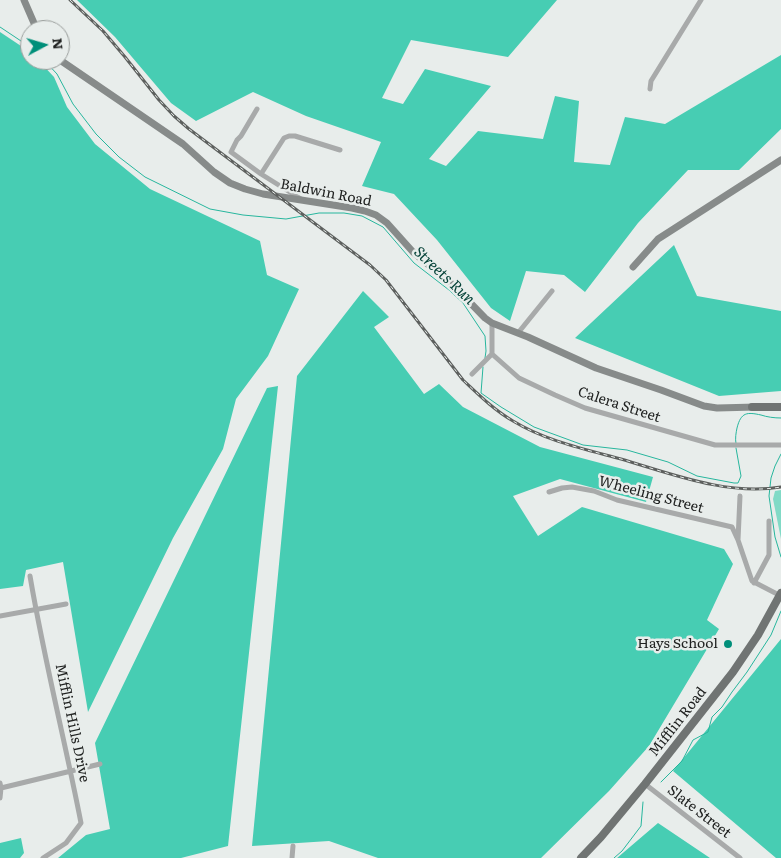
<!DOCTYPE html>
<style>
body{margin:0}
#map{position:relative;width:781px;height:858px;overflow:hidden;background:#e8edeb;font-family:Literata,serif}
canvas{display:block}
.north{position:absolute;left:20px;top:20px;width:50px;height:50px;box-sizing:border-box;background:#e8edeb;border:1px solid #989c9a;border-radius:50%;rotate:84deg;font-size:14px;font-weight:700;line-height:20px;text-align:center;color:#202221}
.north::after{content:'';display:block;margin:auto;width:18px;height:22px;background:#008f7a;clip-path:polygon(50% 0,100% 100%,50% 72%,0 100%)}
</style>
<div id="map">
<canvas width="781" height="858"></canvas>
<div class="north">N</div>
</div>
<script>
const c = document.querySelector('canvas').getContext('2d');
c.lineJoin = 'round';
function paint(path, color) {
  c.fillStyle = color;
  c.fill(path, 'evenodd');
}
function trace(path, color, width, dash) {
  c.strokeStyle = color;
  c.lineWidth = width;
  c.lineCap = dash ? 'butt' : 'round';
  c.setLineDash(dash || []);
  c.stroke(path);
}
function drawText(font, color, halo, rows, align = 'center') {
  c.font = font + ' Literata,serif';
  c.lineWidth = 5;
  c.setLineDash([]);
  c.textBaseline = 'middle';
  c.strokeStyle = halo;
  c.fillStyle = color;
  for (const [text, x, y, turn = 0] of rows) {
    c.save();
    c.translate(x, y);
    c.rotate((+turn || 0) * Math.PI / 180);
    c.textAlign = isNaN(turn) ? turn : align;
    if (halo) c.strokeText(text, 0, 0);
    c.fillText(text, 0, 0);
    c.restore();
  }
}
paint(new Path2D(`
 M781,490v49l-8,-40 2,-8z`), '#81dac6');
paint(new Path2D(`
 M77,0h480l-49,57 -97,-17 -29,58 21,6 22,-35 66,17 -62,73 17,7 32,-35 65,8 12,-43 24,5 -5,61 36,3 15,-48 40,7 116,-69v74l-42,41h-51l-50,53 -53,69 -21,-17 -38,-4 -16,50 -19,-13 -54,-68 -43,-46 -32,-8 19,-44 -75,-26 -53,-24 -57,29 -25,-18 -56,-66z
 M0,32l30,20v8h8l16,17 13,30 28,37 55,45 110,52 7,34 32,14 -31,67 -32,43 -13,50 -50,89 -85,174 -25,-150 -37,8 -3,16 -23,3z
 M674,245l23,51 84,15v80l-62,5 -144,-58z
 M363,291l26,26 -15,10 50,67 15,-10 24,23 77,40 113,30 -7,25 -86,-23 -47,17 25,40 44,-29 142,42 9,15 -26,56 12,9 -70,117 -40,45 -68,67h-163l-49,-17 -77,5 45,-470z
 M278,386l-50,460 -47,12h-123l28,-23 24,-6 -15,-86 172,-355z
 M781,639v219h-5l-103,-87z
 M658,823l52,35h-93z
 M21,838l3,15 -4,5h-20v-15z`), '#47cdb3');
trace(new Path2D(`
 M0,27l30,20
 M44,60l13,14 16,30 23,30 23,23 26,20 65,32 33,6 43,4 33,-6h25l18,3 21,11 31,36 35,27 14,13 22,33 1,15 -1,7
 M483,367l-2,26 20,14 33,20 49,18 44,5 41,12 29,14 37,7h4l3,-7 -5,-28
 M736,444c-1,-6 0,-11 1,-16 4,-16 10,-16 24,-13 6,2 13,3 20,3
 M781,454l-6,12 -4,12 -2,18 6,41 6,20
 M661,782l21,-21 11,-21 15,-8 4,-15 10,-10 10,-15 15,-20 24,-37 10,-24
 M614,858l8,-7 19,-25 2,-24`), '#27b69d', 1);
trace(new Path2D(`
 M650,89l1,-8 50,-81
 M257,109l-16,27 -4,4 -6,12 30,22 40,25
 M261,174l23,-36 5,-2h6l45,14
 M492,323v31l27,24 36,17 30,13 130,37h66
 M518,333l34,-42
 M472,374l20,-20
 M549,492l13,-4 10,-1 22,4 23,9 115,27 6,13
 M740,496l-2,44 14,41 29,15
 M30,576c14,83 35,165 51,247l-15,20 -23,15
 M754,583l15,-28v-34
 M0,616l66,-12
 M0,783l1,5 -1,10
 M645,784l95,74
 M1,788l99,-24
 M292,858l1,-12`), '#a8aaaa', 5);
trace(new Path2D(`
 M24,0l13,30
 M60,60l123,84 31,28 16,11 15,6 18,5 89,14 13,3 11,4 11,8 26,29 40,33 32,33 7,5 36,14 68,31 65,22 43,16 13,2 39,-1
 M633,267l25,-28 123,-79`), '#878b8a', 7);
trace(new Path2D(`
 M752,407h29
 M581,858l20,-21 44,-53 88,-112 25,-37 23,-42`), '#707473', 8);
const rail = new Path2D(`
 M70,0l33,31 22,26 34,43 15,16 15,13 181,136 16,15 77,100c16,15 31,30 50,41 33,20 71,28 108,38 51,15 107,37 160,28`);
trace(rail, '#5d605e', 3);
trace(rail, '#e8edeb', 1, [4]);
for (const [x, y, r, color] of [
 [728,644,5,"#008f7a"]
]) {
  const dot = new Path2D();
  dot.arc(x, y, r, 0, 2 * Math.PI);
  c.fillStyle = color;
  c.fill(dot);
  trace(dot, '#e8edeb', 2);
}
drawText('14px', '#202221', '#e8edeb', [
 ["Baldwin Road",326,193,11],
 ["Calera Street",619,405,18],
 ["Wheeling Street",651,495,15],
 ["Mifflin Road",678,722,-52],
 ["Mifflin Hills Drive",72,723,78],
 ["Slate Street",699,812,38]
]);
drawText('14px', '#202221', '#e8edeb', [
 ["Hays School",718,644]
], 'right');
drawText('italic 15px', '#044137', '#e8edeb', [
 ["Streets Run",444,276,43]
]);
</script>
